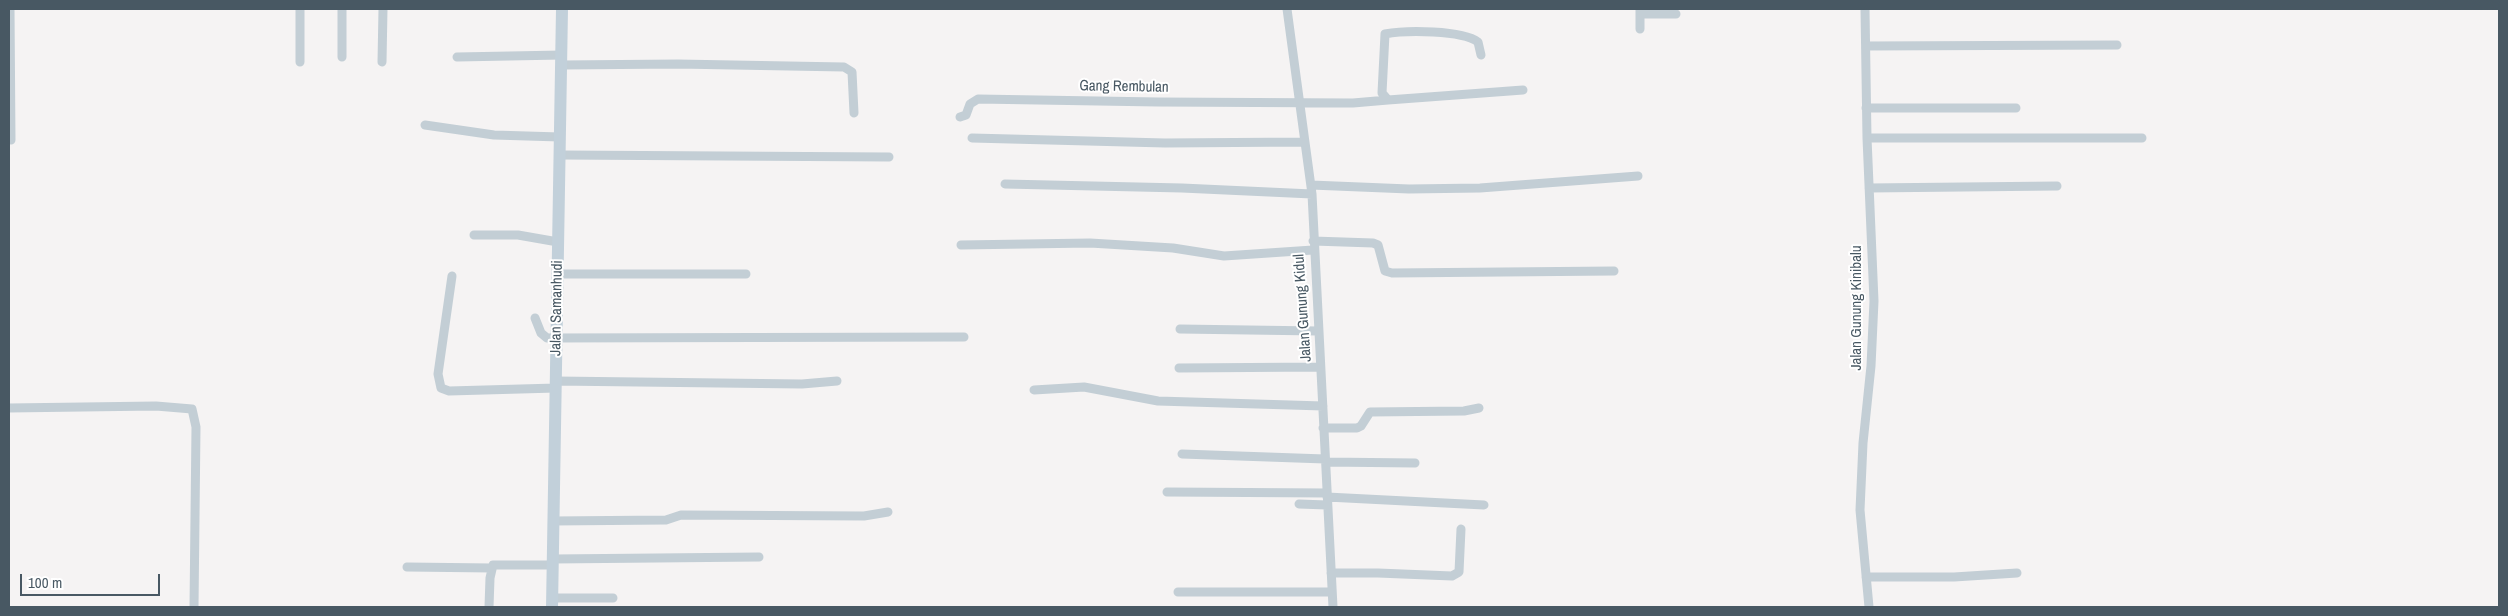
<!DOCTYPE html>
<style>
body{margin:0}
#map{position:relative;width:2508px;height:616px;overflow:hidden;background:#f5f3f3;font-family:"Archivo Narrow",sans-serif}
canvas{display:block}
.frame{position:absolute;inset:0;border:10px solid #485863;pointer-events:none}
.scale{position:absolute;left:20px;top:574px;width:140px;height:22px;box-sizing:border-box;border:2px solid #485863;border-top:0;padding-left:6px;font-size:15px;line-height:18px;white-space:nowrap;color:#485863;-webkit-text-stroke:4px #fff;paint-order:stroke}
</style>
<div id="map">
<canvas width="2508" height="616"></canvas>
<div class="frame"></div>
<div class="scale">100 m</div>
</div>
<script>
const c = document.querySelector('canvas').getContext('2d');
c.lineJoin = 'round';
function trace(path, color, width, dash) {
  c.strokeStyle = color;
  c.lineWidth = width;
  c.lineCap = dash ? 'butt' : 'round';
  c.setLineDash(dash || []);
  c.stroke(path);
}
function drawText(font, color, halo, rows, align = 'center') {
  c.font = font + ' "Archivo Narrow",sans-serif';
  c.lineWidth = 4;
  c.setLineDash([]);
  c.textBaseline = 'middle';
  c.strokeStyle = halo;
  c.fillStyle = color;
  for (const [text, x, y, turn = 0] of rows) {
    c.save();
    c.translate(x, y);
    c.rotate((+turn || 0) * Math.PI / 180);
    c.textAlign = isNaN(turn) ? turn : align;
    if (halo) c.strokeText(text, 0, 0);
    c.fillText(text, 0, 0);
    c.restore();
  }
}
trace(new Path2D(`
 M10,9l1,131
 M300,9v53
 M342,9v48
 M1287,9l25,185 21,413
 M1640,9v20
 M1865,9l2,129 7,163 -3,65 -8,77 -3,67 9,97
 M1640,14h36
 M1866,46l251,-1
 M457,57l105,-2
 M382,62l1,-53
 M562,65l116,-1 166,3 8,5 2,41
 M1388,100l135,-10
 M1866,108h150
 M960,117l6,-2 4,-11 8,-5 180,3 195,1 35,-3 -6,-7 3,-59c21,-4 77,-4 93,8l3,13
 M425,125l69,10 66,2
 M972,138l193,5 139,-1
 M1867,138h275
 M560,155l329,2
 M1005,184l177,4 130,6
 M1311,185l98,4 71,-1 158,-12
 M1869,188l188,-2
 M474,235h44l40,7
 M1313,241l60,2 5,2 7,26 7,2 222,-2
 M961,245l129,-2 83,5 51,8 89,-6
 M558,274h188
 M452,276l-14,98 3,14 8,3 107,-3
 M535,318l6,15 6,5 417,-1
 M1180,329l138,2
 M1179,368l141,-1
 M556,381l246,3 35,-3
 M1034,390l50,-3 74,14 165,5
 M9,408l147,-2 36,3 4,18 -2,180
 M1323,428h34l4,-2 9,-14 94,-1 15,-3
 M1182,454l143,5
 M1326,462l89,1
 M1167,492l160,1
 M1327,497l157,8
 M1299,504l28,1
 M553,521l113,-1 15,-5 183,1 24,-4
 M553,559l206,-2
 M407,567l85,1
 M1331,573h47l74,3 7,-4 2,-43
 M1866,577h88l63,-4
 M1178,592h154
 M552,598h61
 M489,607l1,-29 3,-13h59`), '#c3ced5', 9);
trace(new Path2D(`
 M552,607l10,-598`), '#c2d0da', 12);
drawText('15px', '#485863', '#fff', [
 ["Gang Rembulan",1124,87,1],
 ["Jalan Samanhudi",557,308,-89],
 ["Jalan Gunung Kidul",1303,308,-94],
 ["Jalan Gunung Kinibalu",1857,308,-90]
]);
</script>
